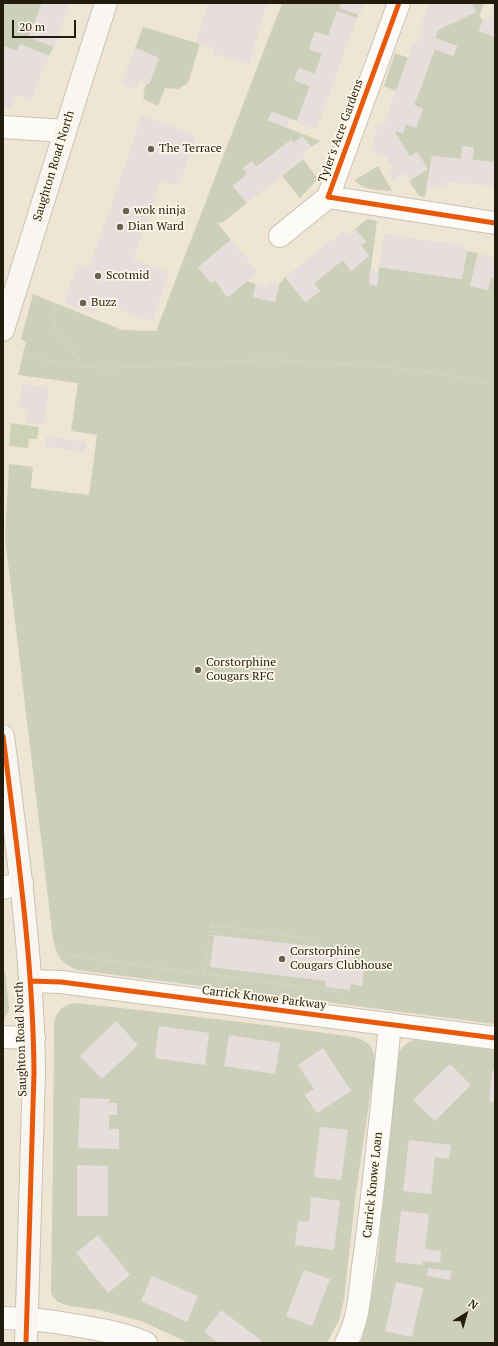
<!DOCTYPE html>
<style>
body{margin:0}
#map{position:relative;width:498px;height:1346px;overflow:hidden;background:#eee5d2;font-family:"PT Serif",serif}
canvas{display:block}
.frame{position:absolute;inset:0;border:4px solid #221c0f;pointer-events:none}
.north{position:absolute;left:446px;top:1294px;width:40px;height:40px;-webkit-text-stroke:3px #fef8ea;paint-order:stroke;rotate:37deg;font-size:11px;font-weight:700;line-height:16px;text-align:center;color:#221c0f}
.north::after{content:'';display:block;margin:auto;width:14px;height:18px;background:#221c0f;clip-path:polygon(50% 0,100% 100%,50% 72%,0 100%)}
.scale{position:absolute;left:12px;top:20px;width:64px;height:18px;box-sizing:border-box;border:2px solid #221c0f;border-top:0;padding-left:5px;font-size:12px;line-height:14px;white-space:nowrap;color:#221c0f;-webkit-text-stroke:3px #fef8ea;paint-order:stroke}
</style>
<div id="map">
<canvas width="498" height="1346"></canvas>
<div class="frame"></div>
<div class="north">N</div>
<div class="scale">20 m</div>
</div>
<script>
const c = document.querySelector('canvas').getContext('2d');
c.lineJoin = 'round';
function paint(path, color) {
  c.fillStyle = color;
  c.fill(path, 'evenodd');
}
function trace(path, color, width, dash) {
  c.strokeStyle = color;
  c.lineWidth = width;
  c.lineCap = dash ? 'butt' : 'round';
  c.setLineDash(dash || []);
  c.stroke(path);
}
function drawText(font, color, halo, rows, align = 'center') {
  c.font = font + ' "PT Serif",serif';
  c.lineWidth = 3.5;
  c.setLineDash([]);
  c.textBaseline = 'middle';
  c.strokeStyle = halo;
  c.fillStyle = color;
  for (const [text, x, y, turn = 0] of rows) {
    c.save();
    c.translate(x, y);
    c.rotate((+turn || 0) * Math.PI / 180);
    c.textAlign = isNaN(turn) ? turn : align;
    if (halo) c.strokeText(text, 0, 0);
    c.fillText(text, 0, 0);
    c.restore();
  }
}
paint(new Path2D(`
 M3,3h39l-13,34 25,10 -5,9 -29,-12 -3,7 -14,-5z
 M282,3h59l17,11 -1,4 -29,18 -13,-4 -6,17 13,5 -7,20 -16,-6 -5,12 16,6 -13,35 -25,-9 -4,8 52,21 -9,6 -9,-11 -8,7 -3,-3 -35,27 -4,-6 -9,7 4,6 -14,12 14,17 -25,20 -5,-1 14,18 -33,27 13,16 4,-3 12,17 20,-16 9,3 -3,13 21,5 5,-17 6,-8 21,25 14,-11 -6,-8 29,-23 8,11 18,-15 -8,-11 5,-4 -11,-12 12,-10 10,2 -8,63 8,1 2,-18 83,12 5,-28 11,2 -8,33 18,4 3,-13 4,1v746l-418,-54c-16,-7 -20,-14 -24,-31l-48,-402 4,-73 24,3 -2,21 58,7 8,-60 -26,-4 7,-48 -60,-8 8,-33 -5,-3 12,-45 89,36 34,1z
 M472,3h12l-5,14 4,2 -4,12 16,6v125l-23,-2 2,-12 -11,-2 -2,13 -29,-3 -7,41 -6,-1 -10,-15 19,-12 -11,-16 -7,4 -15,-24 1,-2 7,2 3,-9 10,3 7,-18 -9,-4 21,-56 18,7 4,-10 -22,-8 3,-8z
 M143,27l57,17 -12,39 -10,6 -13,-1 -7,18 -15,-7 2,-6 -2,-1 3,-8h3l10,-26 -24,-10z
 M395,53l13,5 -12,33 -12,-5z
 M303,159l15,20 -18,19 -18,-22z
 M378,166l14,25c-11,-1 -30,0 -37,-11z
 M3,971l2,1 4,36 -1,5 -5,7z
 M76,1003c93,10 186,21 278,34 15,5 20,9 21,25l-19,130 -12,108 -5,20 -12,23h-138l-48,-22 -42,-11 -29,-4 -7,-2 -6,-3 -5,-5 -1,-6 2,-133 1,-133c2,-13 9,-20 22,-21zM314,1089l12,18 -9,6 -12,-18zM109,1129h10l-1,20 -10,-1z
 M414,1040l81,10v293h-135l3,-7 14,-69 19,-207c4,-11 7,-16 18,-20z`), '#ccd0b9');
paint(new Path2D(`
 M11,423l28,4 -2,12h-8l-1,9 -19,-2z`), '#ccd2b6');
paint(new Path2D(`
 M42,3h24l4,1 -16,43 -25,-10z
 M208,3h59l-18,61 -36,-11 1,-5 -18,-5z
 M341,3h16l6,2 -3,10 -21,-7z
 M434,3h38l4,9 -38,18 -3,8 22,8 -4,10 -18,-7 -21,56 9,4 -7,19 -10,-4 -3,9 -7,-2 -1,2 15,24 7,-5 11,17 -19,12 -5,-8 -12,7 -5,-8 6,-4 -10,-16 -6,4 -6,-9 7,-22 5,2 31,-85 4,1 4,-11 -3,-1 10,-26z
 M495,3v34l-16,-6 4,-12 5,1z
 M337,11l20,7 -41,112 -19,-7 13,-37 -16,-6 5,-12 16,6 7,-20 -13,-5 6,-17 13,4z
 M20,44l29,12 -19,45 -13,-6 -6,15 -8,-3v-61l14,5z
 M135,48l24,10 -10,26 -10,-3 -3,8 -15,-5z
 M272,112l18,7 -3,9 -19,-8z
 M142,116l54,19 -18,52 -17,-7 -28,80 36,12 -17,49 -54,-19 -4,11 -30,-10 14,-39 11,4z
 M302,136l9,11 -9,7 3,4 -58,45 -14,-17 14,-12 -4,-6 9,-7 4,6 35,-27 3,3z
 M462,146l12,2 -2,12 23,2v24l-48,-4 -1,7 -19,-2 5,-31 29,3z
 M355,229l11,13 -5,3 8,11 -18,15 -8,-11 -29,23 6,8 -15,11 -20,-25 58,-46 3,5z
 M384,234l83,12 -5,33 -83,-12z
 M231,240l27,32 -30,25 -13,-17 -4,3 -13,-16z
 M478,253l17,5v20l-4,-1 -3,13 -18,-4z
 M370,270l9,1 -2,15 -8,-2z
 M270,282l9,3 -4,17 -22,-5 3,-13 13,3z
 M22,384l27,4 -5,37 -18,-2 2,-14 -9,-1z
 M46,436l40,6 -1,11 -40,-7z
 M214,935l141,16 -3,18 12,2 -2,15 -11,-2 -1,6 -25,-3 1,-6 -116,-14z
 M116,1021l22,24 -36,34 -22,-23z
 M159,1026l50,7 -4,32 -50,-7z
 M229,1035l51,8 -5,31 -51,-8z
 M323,1048l28,43 -34,22 -12,-18 9,-6 -16,-24z
 M450,1064l21,21 -36,36 -22,-21z
 M493,1069l2,1v32l-6,-1z
 M80,1098l30,1 -1,4h8v12h-8v14h10v20l-41,-1z
 M320,1127l28,3 -7,50 -27,-3z
 M409,1140l42,5 -2,14 -14,-2 -4,37 -28,-3z
 M77,1165l31,1v50h-31z
 M311,1197l29,4 -6,49 -39,-5 3,-24 11,1z
 M401,1211l28,3 -4,35 16,2 -1,12 -17,-2v4l-28,-3z
 M98,1235l32,40 -22,18 -32,-40z
 M428,1268l24,3 -2,9 -23,-4z
 M304,1270l26,9 -18,47 -26,-10z
 M152,1276l46,20 -11,26 -46,-21z
 M396,1282l27,6 -11,49 -27,-6z
 M221,1310l41,31 -2,2h-42l-14,-11z`), '#e6dedc');
const street = new Path2D(`
 M399,3l-71,194 167,26
 M3,127l62,4
 M280,236l48,-39
 M3,888l19,-5
 M30,981l31,1 434,56
 M3,1037l31,1
 M3,1318c24,0 48,3 71,7 24,4 49,8 72,18
 M346,1343c14,-24 14,-56 18,-83 11,-78 18,-157 26,-236`);
const secondary = new Path2D(`
 M3,330l76,-243 27,-84
 M3,736c14,112 30,223 31,336l-8,271`);
trace(street, '#cac3b4', 24);
trace(secondary, '#cac3b4', 24);
trace(new Path2D(`
 M56,303c-1,8 -5,20 -1,28 8,15 20,16 25,35
 M16,346l22,13 38,7 30,2 163,-8 111,6 55,7 60,11
 M54,959l5,-5 145,20 8,-49 106,15
 M204,974l138,18`), '#dcd9d3', 2.5, [1, 3]);
trace(street, '#fcfbf8', 22);
trace(secondary, '#f9f5f1', 22);
trace(new Path2D(`
 M399,3l-71,194 167,26
 M3,736c14,112 30,223 31,336l-8,271
 M30,981l31,1 434,56`), '#e8590c', 5);
for (const [x, y, r, color] of [
 [151,149,4,"#696253"],
 [126,211,4,"#696253"],
 [120,227,4,"#696253"],
 [98,276,4,"#696253"],
 [83,303,4,"#696253"],
 [198,670,4,"#696253"],
 [282,959,4,"#696253"]
]) {
  const dot = new Path2D();
  dot.arc(x, y, r, 0, 2 * Math.PI);
  c.fillStyle = color;
  c.fill(dot);
  trace(dot, '#fef8ea', 1.5);
}
drawText('12px', '#221c0f', '#fef8ea', [
 ["Tyler's Acre Gardens",341,131,-70],
 ["Saughton Road North",54,166,-73],
 ["Carrick Knowe Parkway",264,998,7],
 ["Saughton Road North",21,1039,-92],
 ["Carrick Knowe Loan",373,1185,-84]
]);
drawText('12px', '#221c0f', '#fef8ea', [
 ["The Terrace",159,149],
 ["wok ninja",134,211],
 ["Dian Ward",128,227],
 ["Scotmid",106,276],
 ["Buzz",91,303],
 ["Corstorphine",206,663],
 ["Cougars RFC",206,677],
 ["Corstorphine",290,952],
 ["Cougars Clubhouse",290,966]
], 'left');
</script>
